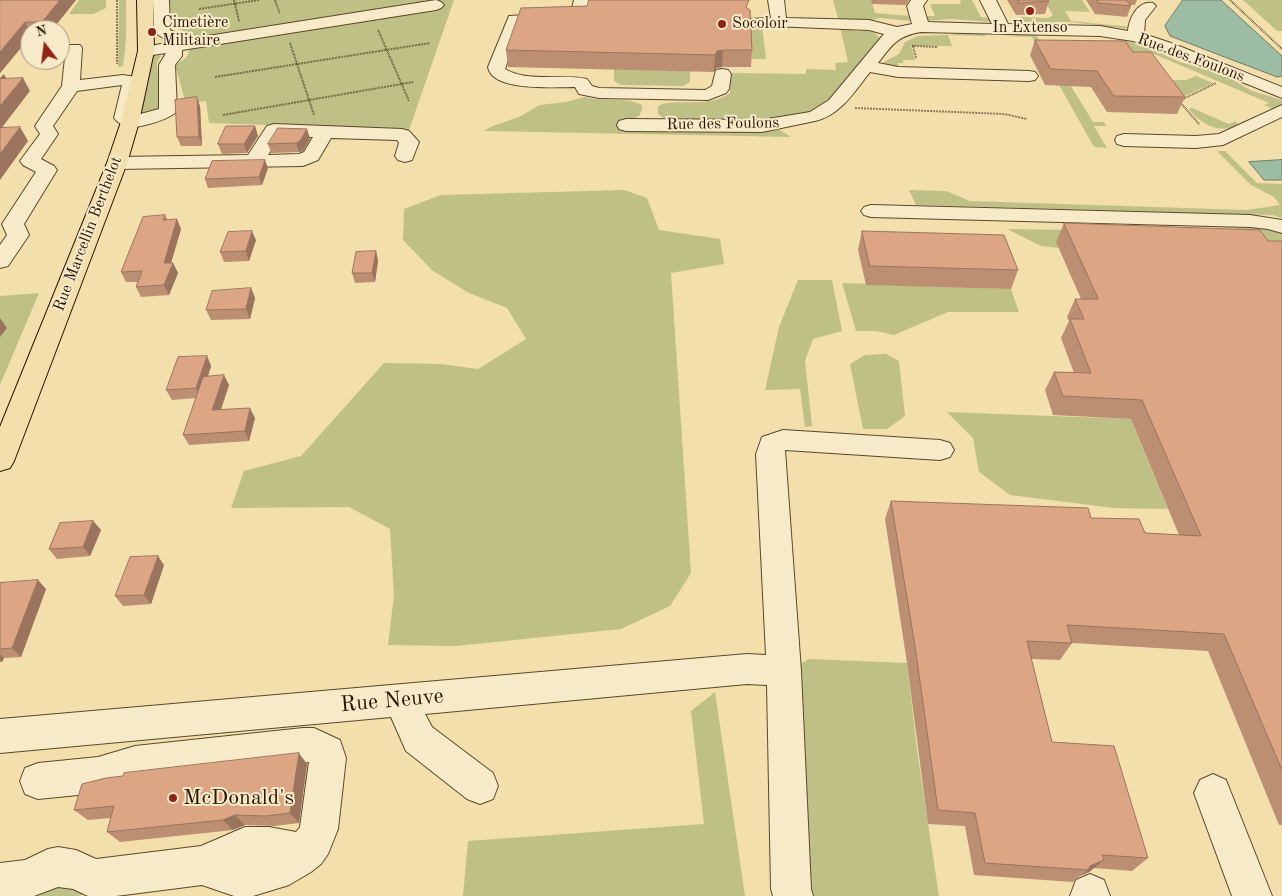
<!DOCTYPE html>
<meta charset="utf-8">
<style>
body{margin:0}
#map{position:relative;width:1282px;height:896px;overflow:hidden;background:#f2dfac;font-family:"Old Standard TT",serif}
canvas{display:block}
.north{position:absolute;left:20px;top:20px;width:50px;height:50px;box-sizing:border-box;background:#f7eac9;border:1px solid #a49579;border-radius:50%;rotate:345deg;font-size:14px;font-weight:700;line-height:20px;text-align:center;color:#271501}
.north::after{content:'';display:block;margin:auto;width:18px;height:22px;background:#8f2418;clip-path:polygon(50% 0,100% 100%,50% 72%,0 100%)}
</style>
<div id="map">
<canvas width="1282" height="896"></canvas>
<div class="north">N</div>
</div>
<script>
const c = document.querySelector('canvas').getContext('2d');
c.lineJoin = 'round';
function paint(path, color) {
  c.fillStyle = color;
  c.fill(path, 'evenodd');
}
function trace(path, color, width, dash) {
  c.strokeStyle = color;
  c.lineWidth = width;
  c.lineCap = dash ? 'butt' : 'round';
  c.setLineDash(dash || []);
  c.stroke(path);
}
function drawText(font, color, halo, rows, align = 'center') {
  c.font = font + ' "Old Standard TT",serif';
  c.lineWidth = 4;
  c.setLineDash([]);
  c.textBaseline = 'middle';
  c.strokeStyle = halo;
  c.fillStyle = color;
  for (const [text, x, y, turn = 0] of rows) {
    c.save();
    c.translate(x, y);
    c.rotate((+turn || 0) * Math.PI / 180);
    c.textAlign = isNaN(turn) ? turn : align;
    if (halo) c.strokeText(text, 0, 0);
    c.fillText(text, 0, 0);
    c.restore();
  }
}
paint(new Path2D(`
 M79,0h27v8l-13,6h-24z
 M119,0h7c0,22 1,44 -3,66l-5,1z
 M166,0h288l-45,130 -200,-7 -3,-22 -20,3 -11,-39c16,-9 15,-11 13,-29l-6,-6 -15,-4z
 M833,0h38l4,13 37,3 -1,5 -32,-3 -13,4h-27z
 M960,0h12l9,17 9,1 2,4 -41,-3 -24,2 -3,-5h11l-5,-12h31z
 M1044,0h38l8,12 -25,-1 6,10 61,6 -3,2 -58,-7 -46,1 -4,-6 27,1 5,-3z
 M1243,0h39v31h-5z
 M748,25h14l4,34h-16z
 M840,27c6,1 15,5 21,4 8,0 12,-1 18,6l1,4c-15,18 -29,40 -46,56 -33,33 -119,25 -164,26l-12,-9v-8l4,-2c23,-5 47,4 68,-11l1,-20 75,1v-5l30,1 -1,-7 13,-1z
 M971,32h12l3,4 -38,-1 4,11h-41l4,14h-12v3h-5l1,5 -18,-2 3,-4 15,-8 6,-12 13,-6 30,-1z
 M1036,34l10,19 23,30 24,39h11l2,4h-12l13,22 -13,-1 -62,-110 -30,-1z
 M1119,39l33,9 8,5 20,9 46,14 26,15 30,9v4l-9,5 -9,-4 5,-2 -115,-49 -33,-1 -6,-8z
 M154,54l7,2 -4,6 3,45 -9,5 -12,1 8,-24 5,-33z
 M614,69l76,2v11l-7,4 -62,-1 -7,-4z
 M1196,76l17,7 -37,17 -2,-17 -2,-3h14z
 M585,97c18,5 42,0 57,8v5l-3,6 -8,4 119,11 28,-2 13,8 -307,-6 6,-4 29,-10 21,-12 26,-3z
 M1192,108l37,16 7,-3 2,4c-18,10 -38,-1 -49,-16z
 M1217,151h8l32,32 25,1v34l-9,-3 -357,-10 -7,-15 37,1 24,10 277,9 33,-5 -6,-8 -23,-12z
 M624,190l23,8 12,32 61,9 4,25 -53,9 20,300 -21,33 -49,23 -165,17 -68,-1 6,-50 -4,-66 -41,-22 -118,1 13,-37 57,-15 83,-93 57,1 37,5 48,-30 -19,-31 -38,-15 -36,-22 -30,-31 1,-31 37,-14z
 M1201,222l68,6 13,5v22l-39,-15 -8,-12 -32,-2z
 M1110,224l10,20 -63,-2 2,6 -18,-2 -34,-17 62,1z
 M798,280h34l10,51 -29,8 -8,22 7,65 -7,1 -5,-38 -35,1 14,-63z
 M842,283l169,6 8,23h-71l-54,23 -18,-4h-20z
 M39,293l-39,92v-48l6,-9h-6v-32z
 M886,354l13,7 6,55 -18,13h-24l-13,-65 15,-9z
 M947,412l184,7 37,90 -54,-1 -104,-13 -31,-23 -6,-34z
 M809,659l98,4 10,87 22,146h-125l-7,-18 -16,-209z
 M715,692l30,204h-282l5,-55 236,-17 -13,-113z
 M35,884l132,1 -92,11h-54z`), '#bfc086');
const water = new Path2D(`
 M1183,0h38l61,56v20l-5,1 -107,-41 -5,-10z
 M1282,160v20h-18l-15,-18z`);
paint(water, '#9cbda4');
trace(water, '#6d7a63', 1);
const minor = new Path2D(`
 M153,0h16l1,30 10,5 2,5 254,-40 5,2 3,3 -3,3 -5,2 -254,40v6l-7,9 2,46c-6,8 -37,17 -47,16 -6,0 -13,-5 -16,-9l8,-33 -45,6 -24,35 5,8 -17,25 13,7 3,4 -33,54 5,11 -21,31 -8,2v-23l7,-10 -5,-11 34,-52 -13,-7 -3,-4 20,-27 -5,-8 27,-40 4,-38 2,-3h12l2,3 -2,32 43,-5 13,2 4,8 -7,31 26,-7v-44l7,-12 -20,3 -6,-2 -2,-3 2,-3 26,-5v-3l-12,-8z
 M574,0h16l-8,19 -61,4 -16,46c24,14 56,4 82,10l5,7 7,2 106,2 7,-4 4,-16 6,-1 6,1 3,4 -2,15 -3,4 -18,7 -109,-2 -20,-4 -4,-7c-20,0 -83,5 -87,-20l21,-51 62,-4z
 M768,0h16l2,18 83,2 28,7 15,-3 -5,-18 4,-6h16l-4,6 5,16 64,2 -12,-24h16l12,24 92,2 28,5c1,-13 10,-31 25,-28l3,3 -11,14 -1,14 30,10 108,43v11l-120,-48 -29,-9 -33,-5 -179,-4c-24,4 -29,13 -43,31l20,4 131,4 6,1 3,4 -3,4 -6,1 -131,-4 -28,-5c-15,19 -29,43 -55,49l-53,11 -136,-1 -7,-2 -2,-4 2,-4 7,-2 136,1 48,-8 19,-12 55,-66 -15,-4 -121,-5 -2,-3 2,-3 23,-1z
 M1282,105v12l-59,28 -27,3 -72,-2 -7,-2 -2,-4 2,-4 7,-2 72,2 23,-2z
 M274,124l128,5 7,2 10,11 -7,18 -7,2 -7,-2 -3,-4 4,-13 -2,-3 -66,-2 -13,22 -15,6 -186,3 -7,-2 -3,-4 3,-4 7,-2 131,-2 19,-29zM280,136l33,1 -9,15 -5,2 -31,1z
 M871,205l379,10 32,5v13l-14,-4 -18,-2 -379,-10 -7,-2 -3,-4 3,-4z
 M783,430l157,10 10,3 4,7 -4,7 -10,3 -155,-10 16,221 10,218 2,7h-40l-2,-7 -4,-204 -20,-1 -322,30 7,13 61,46 5,13 -5,13 -13,5 -13,-5 -61,-48 -15,-34 -391,36v-34l747,-65 19,1 -10,-201 6,-17z
 M303,728h11l26,12 6,18 -8,71 -10,25 -7,10 -10,8 -22,13 -36,11h-19l-32,-11 -86,11h-28l-15,-7 -15,-2 -24,9h-34v-33l25,-3 23,-11 10,-2 18,3 20,9 105,-13 44,-19h24l27,5 4,-5 9,-65 -174,20 -37,11 -60,6 -13,-5 -5,-13 5,-13 13,-5 60,-6 37,-11z
 M1213,774l13,6 46,116h-40l-38,-103 6,-13z
 M1090,874l14,6 6,16h-40l6,-16z`);
const major = new Path2D(`
 M137,0h16l1,51 -15,71 -12,41 -113,298 -4,7 -10,3v-44l107,-264 14,-41 17,-71z`);
trace(minor, '#5a482c', 2);
trace(major, '#271501', 2);
trace(new Path2D(`
 M117,0v64
 M234,0l5,21
 M275,0l5,14
 M1230,0l52,49
 M199,9l60,-9
 M378,30l31,71
 M290,43l24,72
 M916,58l-3,-12 25,1
 M215,77l215,-34
 M855,108l149,6 23,5
 M223,115l190,-33
 M1199,124l-20,-23 37,-18`), '#271501', 2, [0.5, 1]);
paint(minor, '#f7eac9');
paint(major, '#f2dfac');
paint(new Path2D(`
 M0,0h76l-24,30h-22v7l-30,36z
 M871,0h38l-3,5 -34,-1z
 M1007,0h41l1,1 -4,13 -29,1z
 M1086,0h51l-2,5h-5l1,1 -4,11 -32,-3z
 M748,9l4,41 -1,17h-29l-6,1 -2,4 -206,-5 -2,-17z
 M1035,40l98,12 52,45 -8,17 -70,-2 -16,-25 -46,-2 -15,-30z
 M200,106l2,40h-21l-4,-9z
 M255,126l3,10 -11,17 -25,1 -4,-10z
 M310,139l-7,12 -4,1 -28,1 -3,-9z
 M268,168l-6,17 -54,3 -3,-9z
 M165,215l2,4 14,10 -10,34h2l5,10 -9,22 -28,2 -5,-10 2,-5h-12l-5,-10z
 M1064,223l204,18 14,2v582h-3l-71,-174 -136,-8 -12,17 -29,-1 21,83 96,116 -16,13 -38,-3 -5,4 -9,4 -7,6 -99,-7 -9,-49 -37,-2 -21,-161 -22,-144 6,-18 200,17 54,15 34,2 -48,-116 -78,-4 -8,-25 9,-18 20,1 -13,-35 8,-17 -2,-4 8,-18h6l-25,-57z
 M862,231l156,39 -7,19 -145,-4 -8,-35z
 M256,240l-7,21 -25,1 -4,-10z
 M376,251l2,10 -3,21 -20,1 -3,-10z
 M251,288l4,10 -5,21 -39,1 -5,-10z
 M207,356l4,10 -3,10 21,9 -8,25 34,8 -6,23 -60,4 -6,-10 13,-37 -24,2 -6,-10z
 M93,521l8,9 -11,26 -33,3 -8,-10z
 M164,565l-13,39 -28,2 -8,-10z
 M0,583l46,6 -25,68 -17,1 -2,4h-2z
 M307,764l-8,59 -25,3 -29,-1 -12,5 -113,12 -13,-10 4,-14 -23,2 -14,-10z`), '#bd8f72');
paint(new Path2D(`
 M60,0h16l-24,30h-6l-4,-8z
 M25,22l5,10v5l-30,36v-21z
 M723,50l-1,17 -6,1 -2,4 1,-17 2,-4z
 M4,74l7,13 -11,-7v-2z
 M23,78l7,13 -30,39v-24z
 M197,97l3,9 2,40 -3,-9z
 M255,126l3,10 -11,17 -3,-9z
 M20,127l8,14 -28,39v-26z
 M307,129l3,10 -7,12 -4,1 -3,-9z
 M265,160l3,8 -6,17 -3,-8z
 M177,219l4,10 -13,44 -4,-10z
 M252,231l4,9 -7,21 -3,-10z
 M376,251l2,10 -3,21 -3,-9z
 M173,263l5,10 -9,22 -5,-10z
 M251,288l4,10 -5,21 -4,-10z
 M0,318l7,10 -7,9z
 M207,356l4,10 -10,32 -5,-10z
 M224,375l5,10 -12,35 -5,-10z
 M250,408l5,10 -6,23 -4,-10z
 M93,521l8,9 -11,26 -7,-9z
 M158,556l6,9 -13,39 -7,-9z
 M38,580l8,9 -25,68 -9,-9z
 M0,654l4,4 -2,4 -2,-2z
 M299,753l8,11 -8,59 -9,-10z
 M235,815l10,10 -12,5 -10,-10z
 M1104,860l-15,12 -9,4 8,-6 2,-4z`), '#9a745d');
const building = new Path2D(`
 M0,0h60l-18,22h-17l-25,30z
 M589,0h160l-3,7 4,3 2,40h-29l-6,1 -2,4 -209,-5 15,-42 66,-2z
 M1018,0h30l1,1 -29,2z
 M1097,0h29l5,6 -32,-3z
 M1035,40l90,1 8,11h18l34,45 -71,-1 -17,-25 -46,-2z
 M23,78l-23,28v-27z
 M197,97l2,40h-22l-2,-37z
 M226,126h29l-11,18h-26z
 M20,127l-20,27v-26z
 M278,128l29,1 -7,12 -4,2 -28,1z
 M265,160l-6,17 -54,2 7,-18z
 M165,215l-2,5 14,-1 -13,44h9l-9,22 -28,2 6,-16 -21,1 22,-55z
 M1064,223l196,7 8,11h13l1,2v72h-1l1,1v454l-58,-136 -157,-9 5,18 -45,-2 25,101 62,4 34,112 -46,-3 2,5 -14,6 -2,4 -103,-7 -10,-50 -37,-3 -23,-164 -24,-145 197,7 3,10 48,1 6,14 56,3 -59,-136 -79,-4 -9,-24 37,1 -21,-54h14l-9,-20h23z
 M252,231l-6,20 -26,1 8,-20z
 M862,231l142,4 14,35 -148,-4z
 M376,251l-4,22h-20l4,-21z
 M251,288l-5,21 -40,1 6,-19z
 M207,356l-11,32 -30,2 12,-33z
 M224,375l-12,35 38,-2 -5,23 -62,4 20,-58z
 M93,521l-10,26 -34,2 11,-26z
 M158,556l-14,39 -29,1 15,-39z
 M38,580l-26,68 -12,1v-66z
 M299,753l-9,60 -25,3 -30,-1 -12,5 -116,12 7,-26 -40,4 8,-26 24,-6 17,-2 1,-3z`);
paint(building, '#dca685');
trace(building, '#9a745d', 1);
for (const [x, y, r, color] of [
 [1030,11,5,"#8f2418"],
 [722,24,5,"#8f2418"],
 [152,32,5,"#8f2418"],
 [173,798,5,"#8f2418"]
]) {
  const dot = new Path2D();
  dot.arc(x, y, r, 0, 2 * Math.PI);
  c.fillStyle = color;
  c.fill(dot);
  trace(dot, '#f7eac9', 2);
}
drawText('16px', '#271501', '#f7eac9', [
 ["Cimetière",162,23],
 ["Militaire",162,41],
 ["Socoloir",732,24],
 ["In Extenso",1030,28,"center"]
], 'left');
drawText('16px', '#271501', '#f7eac9', [
 ["Rue des Foulons",1191,58,20],
 ["Rue des Foulons",723,124,-1],
 ["Rue Marcellin Berthelot",88,234,-69]
]);
drawText('22px', '#271501', '#f7eac9', [
 ["Rue Neuve",392,701,-5]
]);
drawText('22px', '#271501', '#f7eac9', [
 ["McDonald's",183,798]
], 'left');
</script>
